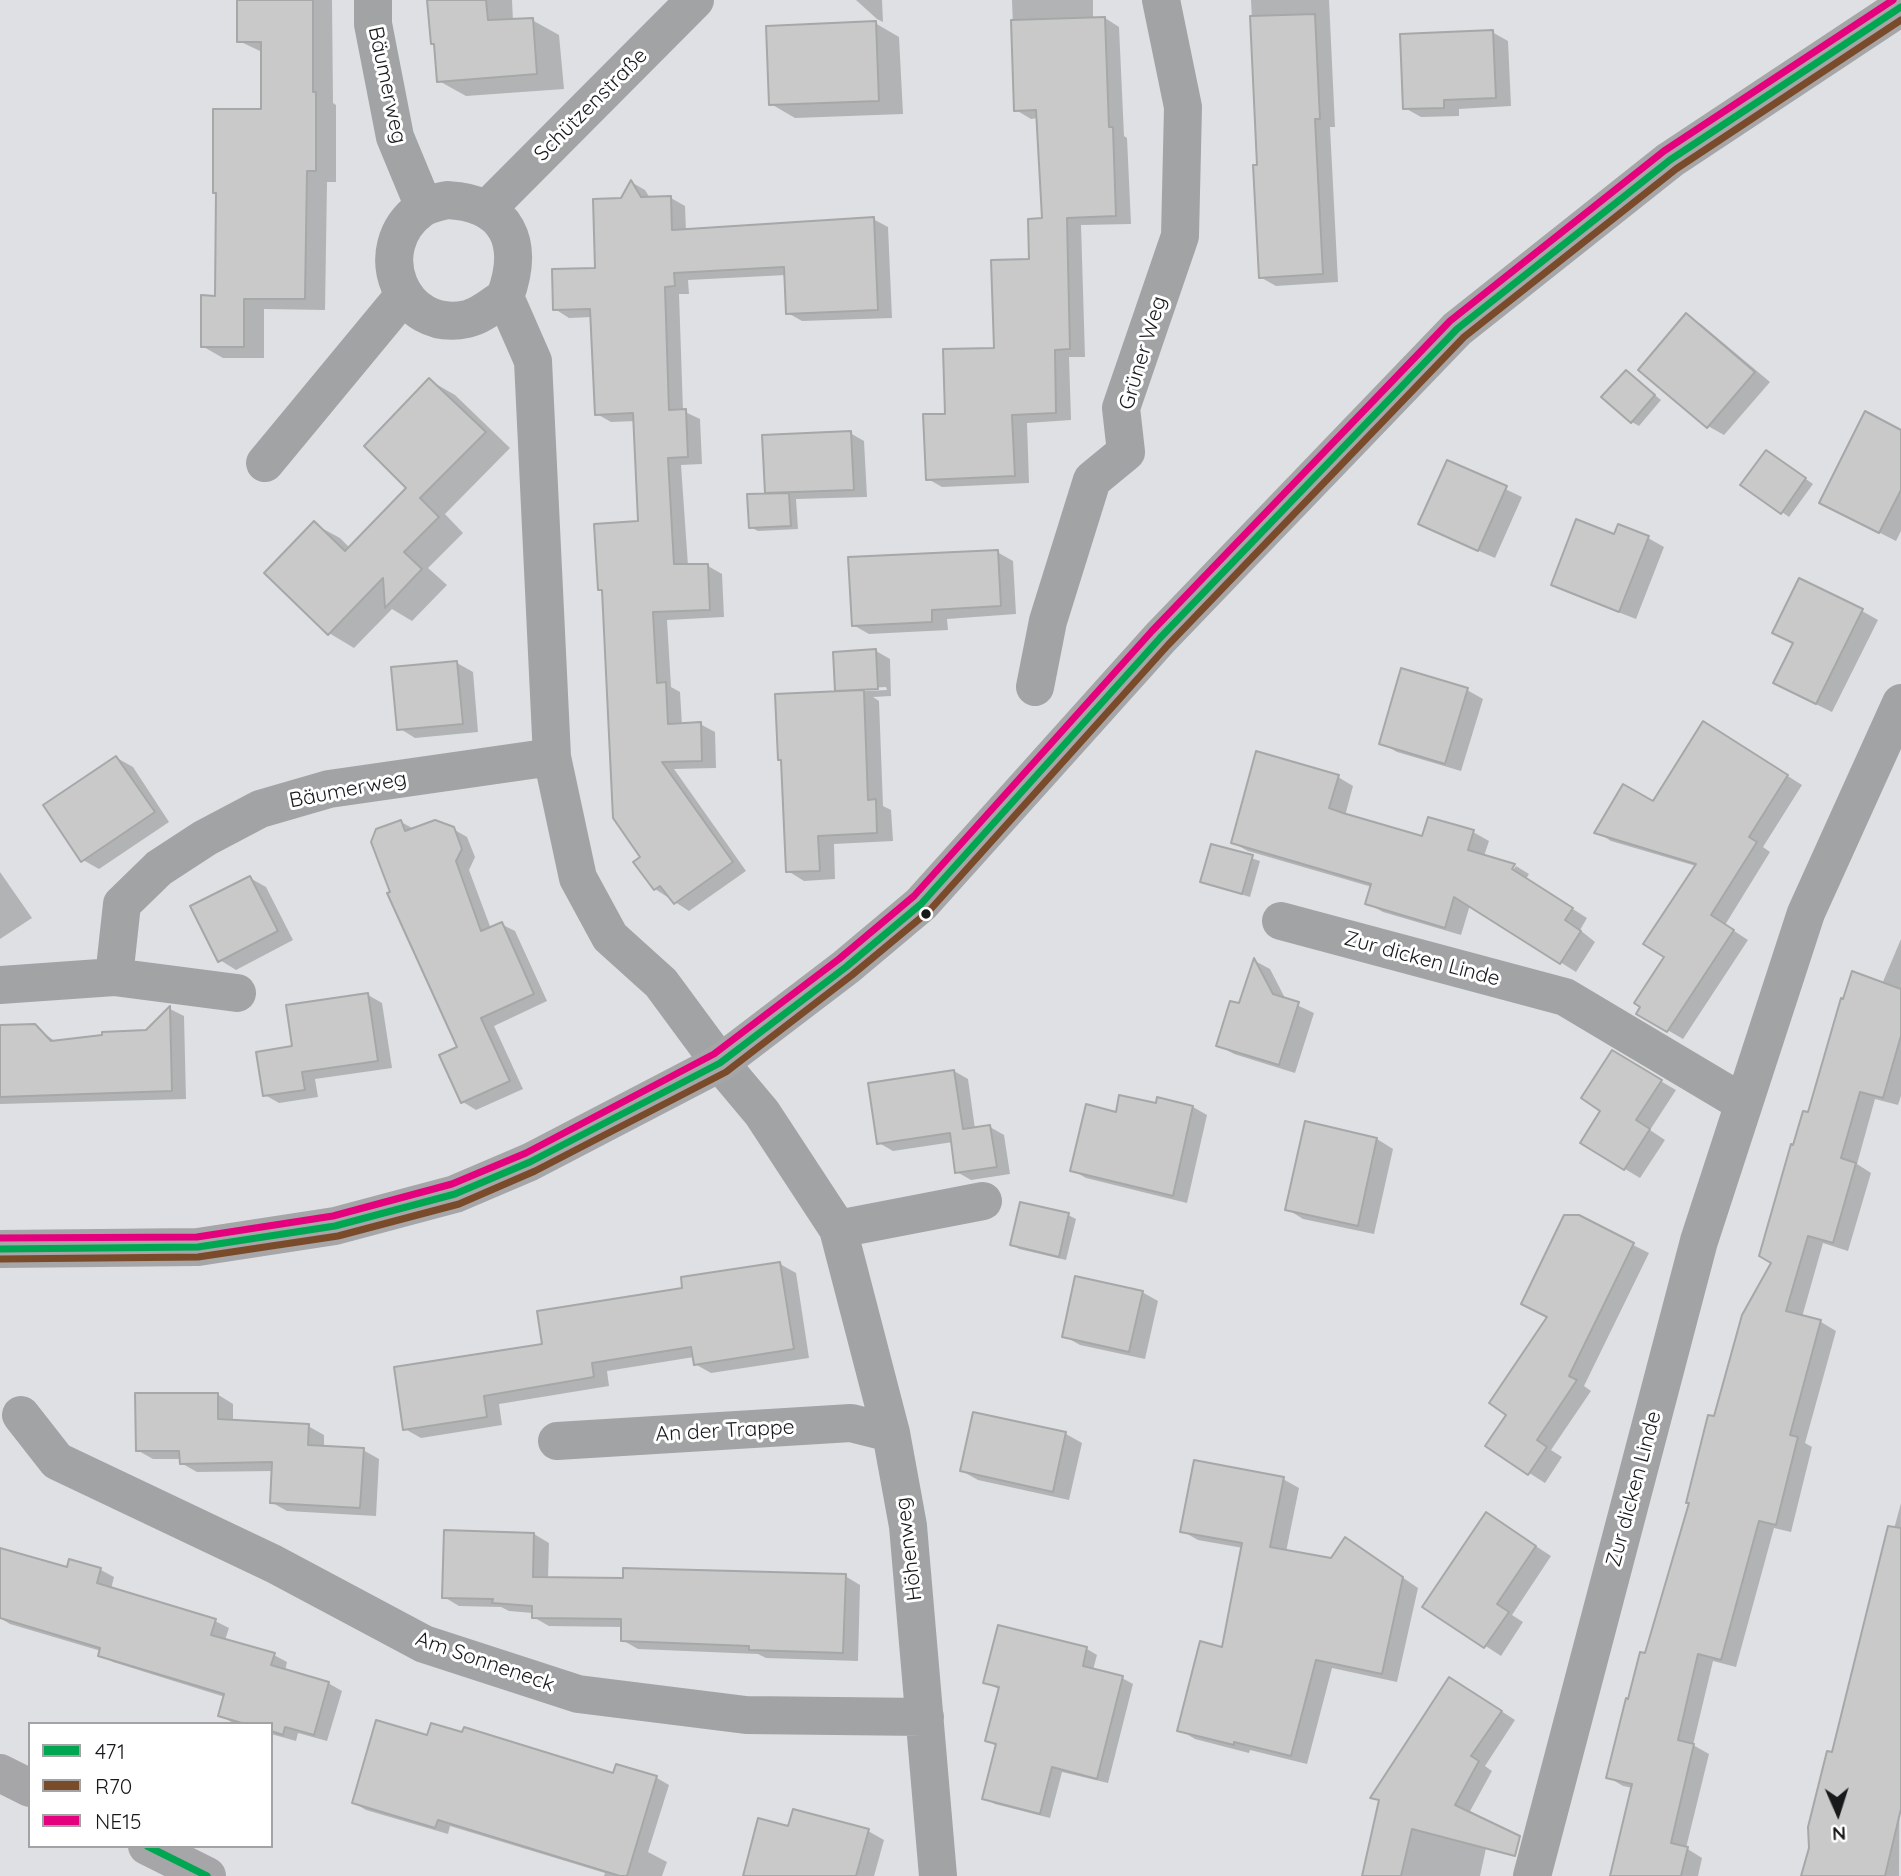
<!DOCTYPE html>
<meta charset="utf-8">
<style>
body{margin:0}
#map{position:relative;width:1901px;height:1876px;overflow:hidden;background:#dee0e3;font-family:Quicksand,sans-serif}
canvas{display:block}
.legend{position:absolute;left:28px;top:1722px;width:245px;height:126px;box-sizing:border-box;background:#fff;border:2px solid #a2a3a4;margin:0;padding:9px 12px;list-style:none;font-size:21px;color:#17191b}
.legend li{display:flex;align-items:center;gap:14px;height:35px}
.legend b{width:35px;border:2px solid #a2a3a4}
.north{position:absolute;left:1803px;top:1778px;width:70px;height:70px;-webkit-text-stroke:5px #fff;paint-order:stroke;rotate:177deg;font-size:19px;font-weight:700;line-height:28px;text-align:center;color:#17191b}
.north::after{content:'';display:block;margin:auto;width:24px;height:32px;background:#17191b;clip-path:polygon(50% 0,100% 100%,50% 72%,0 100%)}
</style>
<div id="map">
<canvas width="1901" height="1876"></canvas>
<ul class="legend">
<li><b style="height:9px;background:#00a651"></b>471</li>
<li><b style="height:9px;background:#7a4b2a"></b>R70</li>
<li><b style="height:9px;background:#e5007d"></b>NE15</li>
</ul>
<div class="north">N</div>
</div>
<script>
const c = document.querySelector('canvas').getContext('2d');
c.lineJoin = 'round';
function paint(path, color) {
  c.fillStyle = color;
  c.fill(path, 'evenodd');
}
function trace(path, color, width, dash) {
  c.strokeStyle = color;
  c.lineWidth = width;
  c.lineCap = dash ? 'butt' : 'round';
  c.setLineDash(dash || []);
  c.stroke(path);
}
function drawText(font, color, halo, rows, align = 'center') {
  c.font = font + ' Quicksand,sans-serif';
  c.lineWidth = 6;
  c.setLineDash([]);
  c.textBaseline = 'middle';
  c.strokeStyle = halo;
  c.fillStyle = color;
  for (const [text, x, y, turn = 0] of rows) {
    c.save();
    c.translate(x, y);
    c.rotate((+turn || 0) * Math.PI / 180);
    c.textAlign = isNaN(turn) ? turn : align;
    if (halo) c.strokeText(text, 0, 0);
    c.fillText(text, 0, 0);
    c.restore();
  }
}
paint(new Path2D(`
 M239,0h93l1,103 3,2v77h-9l-2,128 -61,-1v49h-41l-21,-12 15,-48 46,-187 -1,-59 -23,-11z
 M429,0h83l1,21 19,-1 27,15 5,54 -98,7 -27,-15z
 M856,0h26l1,22 -6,-3z
 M1012,0h81v19l12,-1 14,9 5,109 3,2 4,86 -50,1 4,132h-16l2,63 -44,3 2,60 -87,4 -14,-8 19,-64 48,-66 36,-88 13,-41 -6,-102 -7,1 -15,-9z
 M1251,0h78l6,127h-5l8,155 -62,4 -16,-9 -1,-111z
 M875,23l24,14 4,77 -108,4 -24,-14z
 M1492,32l16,9 3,65 -52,3v7l-38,1 -16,-9z
 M631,182l14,8 5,8h21l14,8 1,25 187,-12 15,8 4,91 -90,3 -14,-8 -2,-38 -98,5 1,14h-10l4,117 17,8 2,45 -21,1 7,101h20l14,8 2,43 -57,3 4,67 9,5 2,33 18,-1 15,8 1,36 -42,1 72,102 -57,40 -34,-22 -13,-31 -38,-266 -4,-3 40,-66 -4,-102 -25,1 -14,-8 -5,-97 -23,1 -14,-9 42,-40 25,-69z
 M1687,316l15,9 68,57 -46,53 -16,-9z
 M1626,372l35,28 -22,26 -7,-4z
 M429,380l26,15 55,53 -65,66 18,19 -35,35 19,17 -35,36 -20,-12 -38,39 -25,-15 -15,-109 26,14 10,10 59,-60z
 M1901,432v99l-5,10 -59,-30z
 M850,433l14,8 3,56 -71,2 2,30 -40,2 -8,-4 22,-32 -5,-3z
 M1773,456l40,28 -24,33 -46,-33z
 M1448,462l74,35 -27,61 -59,-26z
 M1615,536l33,2 16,9 -28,72 -67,-26 -16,-9z
 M997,552l16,9 3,53 -69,5 1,11 -79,4 -16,-9z
 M1862,611l16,9 -46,92 -41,-20z
 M876,651l14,8 1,37 -18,1 6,4 4,105 8,4 2,31 -59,3 1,35 -31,2 -16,-10 -5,-110 -3,-2 57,-66 -2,-40zM886,687l1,3 -39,2v-3z
 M457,663l16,9 5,60 -63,6 -16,-10z
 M1467,690l16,9 -22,72 -64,-19 -16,-9z
 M1718,732l84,53 -39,62 7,5 -45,73 23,15 -65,99 -45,-26 28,-57 30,-90 -85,-25 -14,-9 57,-29z
 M117,758l16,9 36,55 -70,47 -16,-9z
 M1338,777l15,9 -8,30 79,22 5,-19 44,13 16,9 -5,15 32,10h-4l-4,11 8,-11 13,8 -3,5 61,39 -7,12 15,12 -19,30 -106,-67 -9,30 -78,-23 -16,-9 5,-16 -124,-36 -15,-8z
 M401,822l13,7h39l14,8 8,20 -6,13 22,59 10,-5 14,7 32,70 -53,25 29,63 -47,21 -13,-8 -4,-54 -67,-155z
 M1213,846l47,15 -10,36 -48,-15z
 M0,872l32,46 -32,21z
 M250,878l16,9 27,53 -57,30 -16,-10z
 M1901,939v157l-3,9 -23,-6 -18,65 14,9 -23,78 -25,-8 -21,74 19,5 15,9 -31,112 7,4 -21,85 -17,-4 -38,139 -23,-6 -20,84 16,9 -23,94 16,10 -4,18h-86l21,-88 -10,-2 -15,-9 108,-359 57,-155 36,-148 73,-131z
 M1255,961l15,8 16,31 28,13 -19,60 -61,-19 -16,-9 23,-40z
 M368,995l14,8 10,65 -77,11 3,18 -39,6 -14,-8 29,-47z
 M170,1009l14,7 2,83 -186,5v-77l34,-1 22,16 91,-10z
 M1612,1053l64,37 -26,40 15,10 -25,38 -15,-9 -23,-58z
 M954,1071l14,8 7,50 15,-2 14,8 6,39 -39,6 -14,-8 -4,-30 -60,9 -14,-8z
 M1193,1107l14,8 -20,88 -101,-25 -14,-8 45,-56z
 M1377,1139l16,10 -19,85 -71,-15 -16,-10z
 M1068,1215l8,4 -10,41 -47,-11 -7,-5z
 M1578,1217l71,36 -65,133 7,5 -40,59 11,7 -17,26 -58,-37 22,-32 40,-97z
 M780,1264l16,9 13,85 -98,15 -16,-9 -1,-7 -87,14 2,15 -110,18 3,21 -81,13 -16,-9 139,-84 140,-55z
 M1142,1292l16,9 -13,58 -65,-14 -16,-9z
 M217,1394l16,10v18l75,4 16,9v13l39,2 16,9 -3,57 -89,-5 -16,-9 2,-31 -76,1 -16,-9v-4h-28l-16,-9z
 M975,1414l91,20 16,9 -13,57 -91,-20 -16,-9z
 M1283,1479l16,9 -13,64 45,8 30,-11 57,39 -21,94 -65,-14 -25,96 -57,-14 -1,3 -54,-14 -15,-9 44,-81 19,-101 -45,-8 -16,-9z
 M1901,1503l-2,373h-96l30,-122z
 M1502,1524l49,32 -39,59 11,7 -22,34 -76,-50z
 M534,1534l15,9 -1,36 297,-3 15,9 -2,76 -92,-3 -8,-4 -120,-5 -16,-9 1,-13 -74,-1 -16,-9v-4l-24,-2 -8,-4 -42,-1 -15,-9z
 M0,1549l68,20 3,-8 30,9 13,7 -3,12 104,32 14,7 -4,12 49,15 13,7 -2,9 43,12 14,8 -15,50 -29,-8 -2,8 -25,-7v-10l-38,-1 -13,-8 5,-18 -112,-35 -13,-7 1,-4 -91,-27 -10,-6z
 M1087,1649l10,6 -4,15 29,8 11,6 -25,99 -46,-11 -12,46 -55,-14 -11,-6 13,-52 -10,-5 14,-51 -16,-7z
 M1464,1687l51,33 -30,46 7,5 -23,42 22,12 -11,51h-117l17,-75 -7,-4z
 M428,1738l187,38 3,-10 39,12 12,7 -21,67 19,10 -5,14h-58l1,-3 -155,-47 -2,8 -82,-24 -12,-7z
 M790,1828l78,3 16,9 -10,36h-130z`), '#0003');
const building = new Path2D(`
 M237,0h76v92h3v79h-9l-2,128h-61v48h-43v-52l14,1 1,-103h-3v-84h48v-67h-24z
 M427,0h59l2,20 45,-2 4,56 -100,8 -3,-38h-3z
 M1315,14l5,105h-5l8,155 -64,4 -6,-113h4l-7,-149z
 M1105,17l4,110h4l3,89 -49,2 3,131 -15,1 1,63 -44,2 3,61 -89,4 -3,-66h22l-2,-65 51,-1 -3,-88 38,-1 -1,-40 14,-1 -6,-108 -22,1 -3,-91z
 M876,21l3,80 -110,4 -3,-79z
 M1493,30l3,68 -52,2v8l-41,1 -3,-75z
 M631,180l10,17 30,-1 1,34 202,-13 4,93 -92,4 -2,-47 -110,6 1,13 -10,1 4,123 17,-1 2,48 -20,1 6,106h34l2,46 -57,2 4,71 9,-1 2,42 33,-2 1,39 -40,1 71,100 -59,42 -14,-18 -6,4 -21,-28 7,-5 -27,-39 -11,-228h-4l-4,-66 44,-3 -5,-108 -38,2 -5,-106 -37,1 -1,-41 43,-1 -2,-69 28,-1z
 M1686,313l69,59 -48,56 -69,-58z
 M1626,370l29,25 -24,28 -30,-26z
 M429,378l57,54 -66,66 19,19 -35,35 18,17 -37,39 -2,-30 -55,57 -64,-62 50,-52 31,30 61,-63 -42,-42z
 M1865,411l36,19v60l-22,43 -60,-30z
 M851,431l3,59 -89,3 -3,-58z
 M1766,450l40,28 -25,36 -41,-29z
 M1447,460l60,26 -29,65 -60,-27z
 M789,493l2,33 -42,2 -2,-34z
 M1576,519l38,15 4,-10 31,12 -30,76 -68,-27z
 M998,550l3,56 -69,4v12l-80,4 -4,-69z
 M1799,578l64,31 -47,95 -43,-21 20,-40 -21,-10z
 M876,649l2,40 -43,2 -2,-39z
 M457,661l6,63 -66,6 -6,-63z
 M1401,668l67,20 -23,76 -66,-20z
 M864,690l4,110 8,-1 1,34 -59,3 2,35 -34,1 -5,-112h-3l-3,-66z
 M1703,721l85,54 -39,62 8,5 -46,73 23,15 -67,102 -31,-18 4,-7 -6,-4 30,-46 -21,-13 53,-80 -102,-31 29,-49 30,17z
 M1256,751l83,24 -10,33 14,5 79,23 6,-19 46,13 -6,20 47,14 -3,5 61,39 -8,12 16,11 -21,33 -106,-67 -9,31 -80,-24 6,-20 -140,-41z
 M116,756l39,56 -74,50 -38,-57z
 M401,820l4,11 30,-11 19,7 8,22 -6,12 25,70 21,-9 32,72 -53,24 29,63 -49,22 -22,-48 18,-8 -70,-154 3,-1 -19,-50 5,-13z
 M1211,844l42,11 -11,39 -42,-12z
 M250,876l28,55 -60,31 -28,-56z
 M1254,958l19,36 26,8 -20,63 -63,-19 14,-45 9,2z
 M1852,971l49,18v47l-18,62 -23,-6 -19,66 15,5 -23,80 -25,-7 -22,75 35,9 -31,115 8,2 -22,88 -17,-4 -38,139 -23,-6 -20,86 16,4 -23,99 17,4 -7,29h-71l22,-92 -26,-6 20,-80 2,1 12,-47 5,1 44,-150h-3l22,-88 6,1 28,-101 29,-52 -12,-7 32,-112 2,1 10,-34 5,1 33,-114 2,1z
 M368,993l10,68 -76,11 3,18 -42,6 -7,-44 36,-6 -6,-41z
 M170,1006l2,85 -172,6v-72l35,-1 16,17 51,-6v-3l44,-2z
 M1612,1050l50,30 -26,40 14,9 -26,41 -44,-27 20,-32 -19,-13z
 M954,1070l9,59 27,-4 7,42 -42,6 -5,-40 -73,11 -9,-61z
 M1119,1095l37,8 1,-6 36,9 -20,90 -103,-25 16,-67 30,8z
 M1305,1121l72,17 -19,88 -73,-16z
 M1020,1202l49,11 -10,44 -49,-12z
 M1564,1215h15l55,28 -65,133 8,4 -40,60 10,7 -19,28 -43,-29 21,-31 -17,-12 58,-86 -26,-13z
 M780,1262l14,87 -100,16 -3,-18 -99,16 2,14 -110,19 3,21 -84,13 -9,-63 148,-23 -5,-33 145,-23 -1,-11z
 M1075,1276l68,15 -14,61 -67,-15z
 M135,1393h83v26l91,5 -1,21 56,3 -4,60 -90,-5 2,-41 -92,2 -1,-13h-43z
 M973,1412l93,20 -13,60 -93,-21z
 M1194,1460l90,17 -14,70 61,11 14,-21 58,40 -21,97 -66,-14 -25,96 -57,-14v3l-57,-14 23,-90 22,6 20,-104 -62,-11z
 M1486,1512l50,34 -39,58 12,8 -25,36 -62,-41z
 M1888,1526l13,2v281l-16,67h-84l8,-28 -1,-21 19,-76 5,1z
 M444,1530l90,3 -1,44 90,1v-10l223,6 -3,79 -94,-3v-4l-128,-5v-22l-89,-1v-12l-40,-3 1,-4 -51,-1z
 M0,1548l67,19 2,-8 32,9 -4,15 119,36 -5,16 64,18 -4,12 58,17 -15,53 -29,-8 -2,8 -12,-4v-7h-26l-27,-8 6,-22 -126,-38 2,-8 -100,-30z
 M998,1625l89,22 -4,19 40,10 -26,103 -45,-12 -12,47 -58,-15 14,-55 -11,-3 14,-54 -16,-4z
 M1449,1677l53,34 -31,45 8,5 -24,44 65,31 -5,20 -103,-27 -11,47h-39l17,-76 -9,-2z
 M376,1720l51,15 4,-12 31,9 2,-5 149,46 3,-9 41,12 -30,100h-7l-182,-56 -3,8 -83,-25z
 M793,1809l76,20 -13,47h-113l15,-58 30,8z`);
paint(building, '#c9c9c9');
trace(building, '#a6a7a7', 2);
trace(new Path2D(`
 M373,0v24l22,113 29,70
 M447,200c61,3 78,43 58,97 -12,8 -24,19 -38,22 -66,15 -100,-71 -46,-110 7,-5 17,-7 26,-9z
 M487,209l208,-209
 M505,297l28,64 19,396 26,121 32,59 51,46 59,80 42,50 76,116 53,204 17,93 30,350
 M265,463l139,-168
 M1035,687l13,-66 44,-141 34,-28 -5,-44 59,-172 3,-129 -22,-107
 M1281,921l284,76 178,106
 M114,977l8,-73 37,-36 46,-30 55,-29 69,-20 223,-32
 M0,985l114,-8 123,16
 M838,1229l145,-28
 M21,1415l36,46 217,103 150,80 154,50 168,21 179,2
 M557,1441l294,-18 40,10
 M1532,1876l167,-635 107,-328 95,-210`), '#a2a3a4', 38);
trace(new Path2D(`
 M0,1249l198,-2 137,-21 120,-32 75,-32 190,-99 126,-96 75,-63 239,-266 297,-309 213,-169 231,-153
 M0,1773l30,15
 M147,1846l60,30`), '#a6a5a8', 38);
trace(new Path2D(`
 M0,1249l198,-2 137,-21 120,-32 75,-32 190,-99 126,-96 75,-63 239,-266 297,-309 213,-169 231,-153
 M147,1846l60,30`), '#00a651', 7);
trace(new Path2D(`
 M0,1259l198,-2 140,-21 121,-32 76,-33 191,-99 126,-97 77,-64 239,-266 296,-308 212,-168 225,-149`), '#7a4b2a', 7);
trace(new Path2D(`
 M0,1238l197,-1 136,-21 119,-32 74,-31 188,-99 125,-95 75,-63 238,-265 298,-310 214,-170 229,-151`), '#e5007d', 7);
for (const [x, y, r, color] of [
 [926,914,6,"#17191b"]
]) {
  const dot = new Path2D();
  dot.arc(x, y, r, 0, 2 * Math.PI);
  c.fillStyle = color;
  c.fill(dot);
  trace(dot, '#fff', 2.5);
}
drawText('21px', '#17191b', '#fff', [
 ["Bäumerweg",387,85,78],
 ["Schützenstraße",591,105,-45],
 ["Grüner Weg",1143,353,-73],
 ["Bäumerweg",348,790,-11],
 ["Zur dicken Linde",1422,959,15],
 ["An der Trappe",725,1431,-3],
 ["Zur dicken Linde",1634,1489,-75],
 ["Höhenweg",909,1549,-97],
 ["Am Sonneneck",485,1662,19]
]);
</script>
